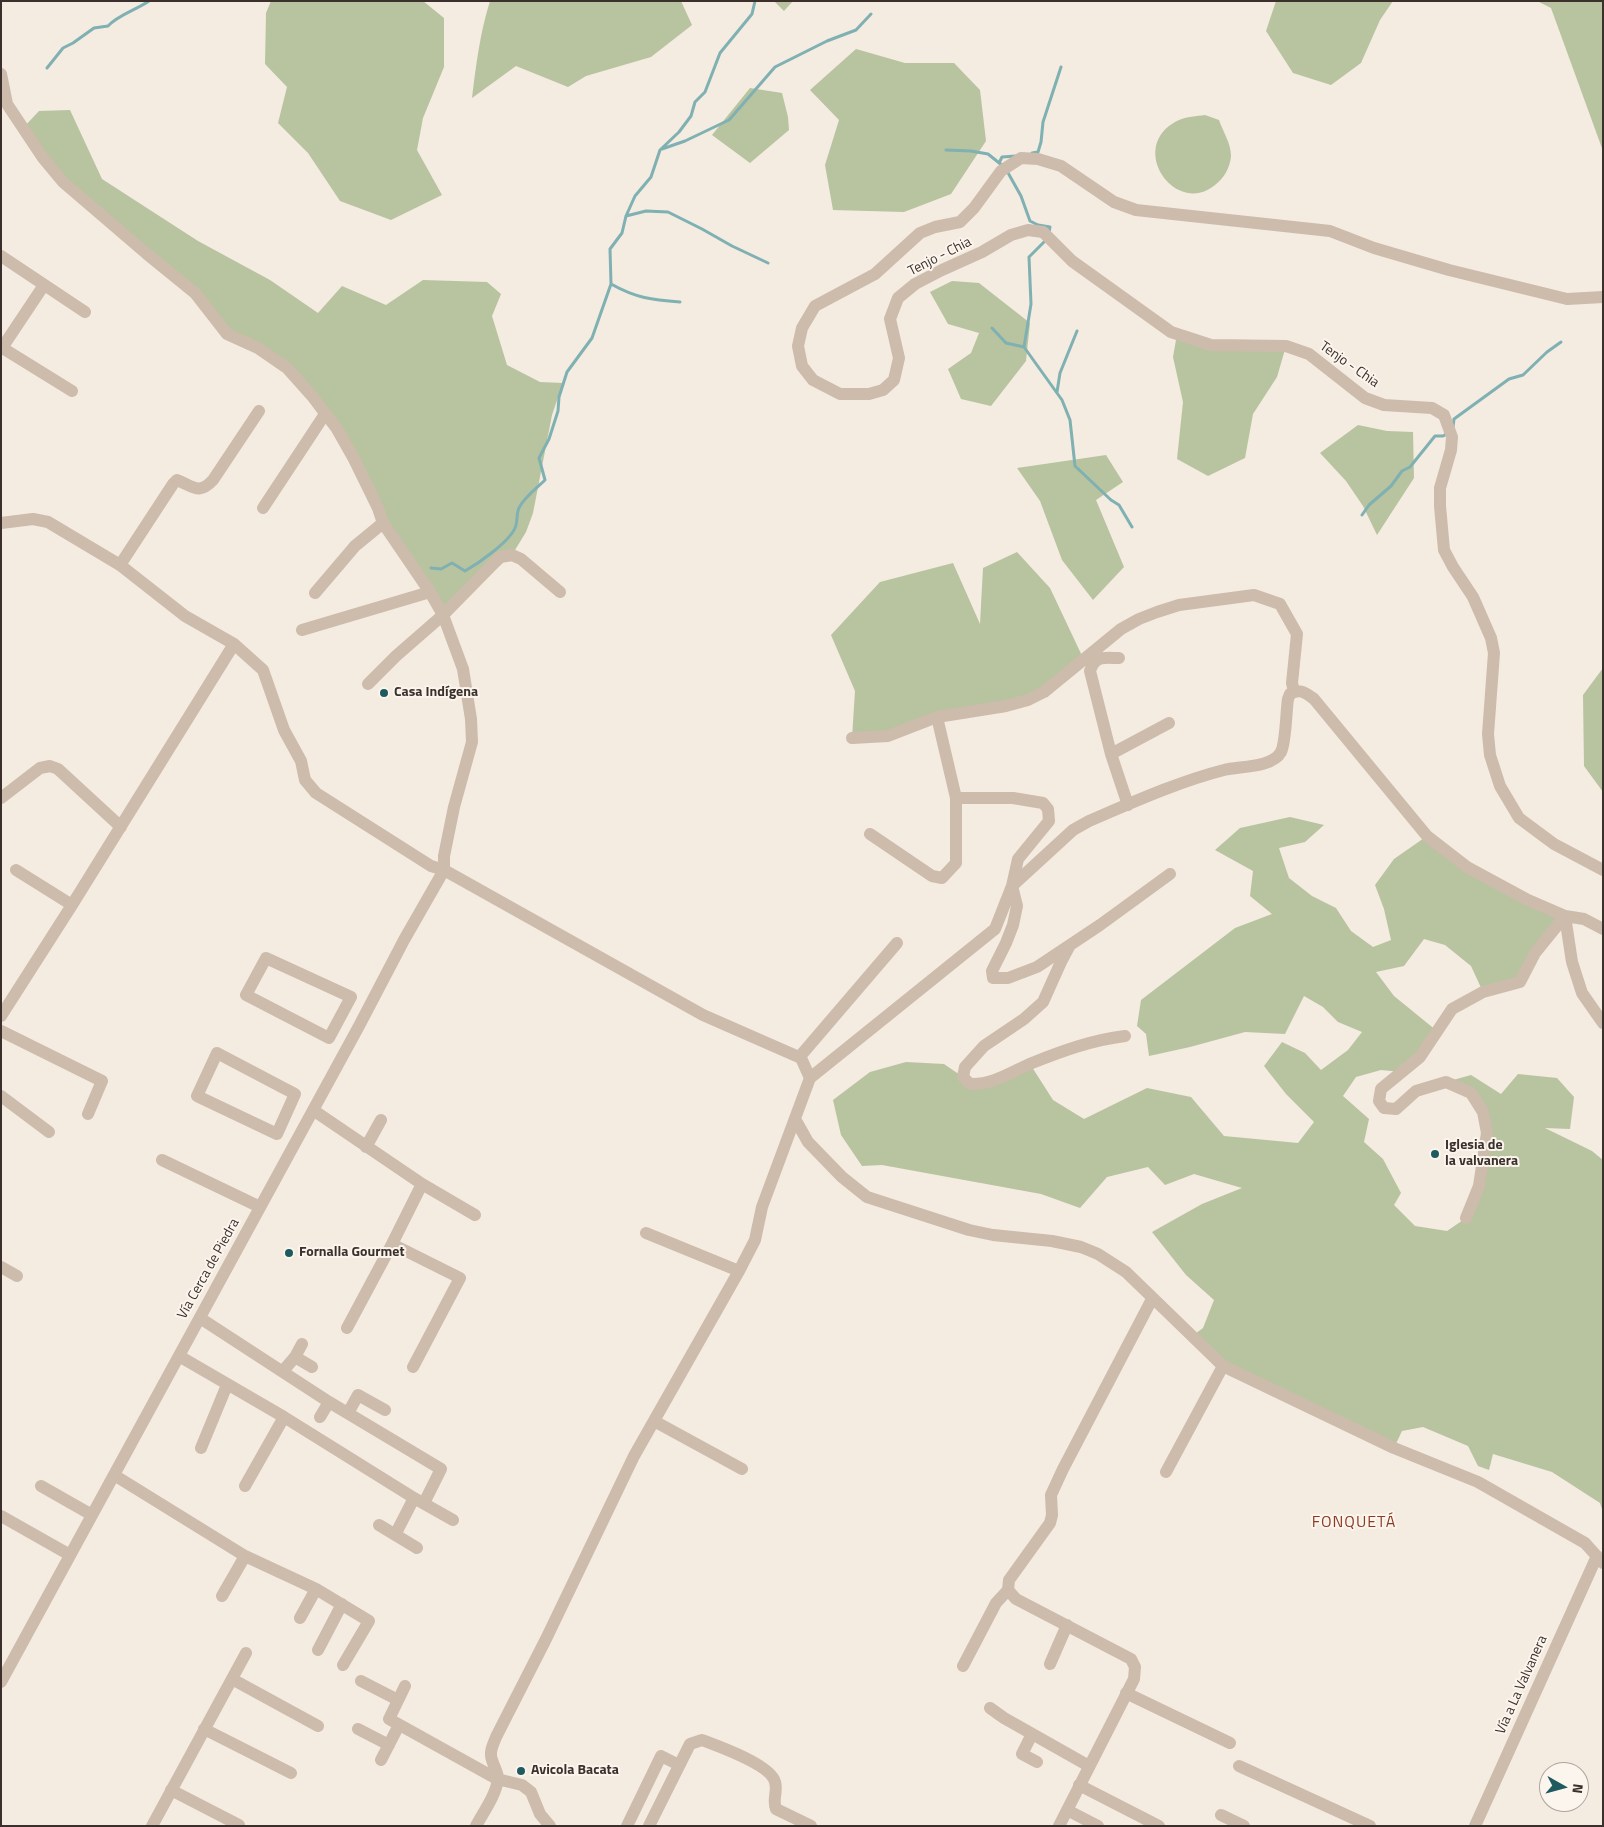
<!DOCTYPE html>
<meta charset="utf-8">
<style>
body{margin:0}
#map{position:relative;width:1604px;height:1827px;overflow:hidden;background:#f4ebe1;font-family:"Titillium Web",sans-serif}
canvas{display:block}
.frame{position:absolute;inset:0;border:2px solid #3b302b;pointer-events:none}
.north{position:absolute;left:1539px;top:1762px;width:50px;height:50px;box-sizing:border-box;background:#fbf5ee;border:1px solid #aea6a0;border-radius:50%;rotate:97deg;font-size:14px;font-weight:700;line-height:20px;text-align:center;color:#3b302b}
.north::after{content:'';display:block;margin:auto;width:18px;height:22px;background:#1f5a5e;clip-path:polygon(50% 0,100% 100%,50% 72%,0 100%)}
</style>
<div id="map">
<canvas width="1604" height="1827"></canvas>
<div class="frame"></div>
<div class="north">N</div>
</div>
<script>
const c = document.querySelector('canvas').getContext('2d');
c.lineJoin = 'round';
function paint(path, color) {
  c.fillStyle = color;
  c.fill(path, 'evenodd');
}
function trace(path, color, width, dash) {
  c.strokeStyle = color;
  c.lineWidth = width;
  c.lineCap = dash ? 'butt' : 'round';
  c.setLineDash(dash || []);
  c.stroke(path);
}
function drawText(font, color, halo, rows, align = 'center') {
  c.font = font + ' "Titillium Web",sans-serif';
  c.lineWidth = 4;
  c.setLineDash([]);
  c.textBaseline = 'middle';
  c.strokeStyle = halo;
  c.fillStyle = color;
  for (const [text, x, y, turn = 0] of rows) {
    c.save();
    c.translate(x, y);
    c.rotate((+turn || 0) * Math.PI / 180);
    c.textAlign = isNaN(turn) ? turn : align;
    if (halo) c.strokeText(text, 0, 0);
    c.fillText(text, 0, 0);
    c.restore();
  }
}
paint(new Path2D(`
 M271,1h152l21,17v49l-21,51 -6,32 25,45 -51,25 -51,-19 -32,-48 -30,-30 9,-36 -22,-23 1,-51z
 M490,1h191l11,24 -41,32 -65,19 -18,11 -52,-21 -44,32c4,-33 8,-65 18,-97z
 M774,1h19l-9,10z
 M1276,1h117l-13,19 -19,43 -30,22 -38,-12 -27,-42z
 M1537,1h66v150l-52,-143z
 M856,49l49,14h49l26,27 6,51 -35,53 -47,18 -71,-2 -8,-45 14,-45 -29,-30z
 M750,88l32,5 6,24 1,13 -39,33 -38,-28z
 M70,110l32,69 96,62 72,39 48,33 24,-27 44,19 37,-25 64,2 14,12 -9,22 15,49 33,17 23,1 -11,32 -19,98 -7,19 -14,23 -69,60 -60,-92 -29,-64 -67,-91 -60,-34 -32,-41 -102,-85 -70,-80 16,-17z
 M1205,115l14,5c4,12 12,23 12,36 -1,12 -7,22 -16,29 -40,33 -90,-40 -36,-65 7,-3 18,-4 26,-5z
 M952,281l27,2 51,40 -4,38 -35,45 -30,-7 -13,-30 23,-16 8,-20 -31,-9 -18,-32z
 M1177,334l10,4 99,8 -9,31 -24,37 -8,44 -37,18 -31,-17 6,-57 -10,-45z
 M1358,425l29,6 26,1 1,46 -37,57 -14,-29 -17,-25 -26,-28z
 M1106,455l17,27 -27,18 28,67 -31,33 -31,-40 -22,-59 -23,-33z
 M1017,552l33,36 34,72 -40,32 -156,44 -36,2 3,-47 -24,-56 49,-53 73,-19 27,61 3,-56z
 M1603,668v124l-19,-26 -1,-71z
 M1290,817l34,8 -19,17 -26,6 10,30 23,18 24,12 15,23 22,16 18,-7 -7,-31 -9,-24 19,-26 33,-23 40,31 98,49 -45,66 -37,10 -12,-26 -26,-21 -21,-6 -20,27 -28,6 18,24 43,35 -35,41 -21,-2 -25,7 -13,19 26,23 -5,23 19,17 18,34 -7,12 21,21 32,5 19,-13 21,-85 -16,-40 -25,-11 25,-7 30,19 17,-20 39,4 17,19 -4,32 -25,-1 47,23 11,9v352l-3,-9 -48,-31 -59,-18 -4,16 -11,-4 -10,-20 -45,-19 -21,4 -8,17 -171,-82 -31,-30 11,-8 11,-28 -28,-25 -34,-43 50,-28 40,-16 -48,-14 -29,11 -17,-18 -41,10 -27,31 -39,-14 -159,-29 -20,1 -21,-31 -8,-35 37,-28 36,-10 38,2 19,13 7,7 60,-20 23,36 31,19 63,-31 44,9 33,39 74,7 16,-21 -28,-28 -22,-28 18,-24 23,11 16,17 27,-20 14,-18 -24,-10 -15,-15 -19,-11 -19,38 -40,-2 -55,15 -41,9 -3,-22 -9,-8 4,-26 94,-72 37,-14 -22,-18 3,-25 -38,-21 25,-22z`), '#b8c4a0');
trace(new Path2D(`
 M47,68l16,-20 10,-5 21,-15 14,-2c10,-11 28,-16 41,-25
 M662,149l23,-8 44,-21 46,-53 52,-26 29,-11 15,-16
 M946,150l25,1 17,3 15,12
 M1032,153l6,-1 3,-10 2,-20 18,-55
 M999,163l3,-6 14,-1
 M1007,171l14,25 9,25 8,4 12,2 -1,5
 M626,216l20,-5 22,1 34,17 30,17 36,17
 M1046,240l-17,17 2,47 -7,43 38,53 8,20 5,46 36,34 8,5 13,22
 M611,284c25,14 41,16 69,18
 M992,328l14,15 18,4
 M1057,392l3,-19 17,-42
 M1453,427l1,-8 55,-40 14,-4 24,-23 14,-10
 M1362,515l7,-10 22,-19 11,-15 8,-4 25,-31h8l5,-3
 M431,568l10,1 11,-6 13,8c14,-8 44,-29 50,-43 3,-6 1,-14 4,-20 5,-11 18,-20 26,-28l-6,-22 10,-19 9,-28 1,-14 8,-25 25,-34 19,-54 -1,-35 12,-16 4,-17 9,-20 16,-19 9,-27 19,-18 12,-16 4,-14 10,-10 15,-39 32,-39 3,-13`), '#7fb0b2', 3);
trace(new Path2D(`
 M1,74l6,30 36,54 20,24 84,72 48,39 32,41 31,14 29,20 25,28 25,33 17,30 24,49 5,15 47,69 13,23 20,54 8,50 1,23 -18,65 -10,49v14
 M1,256l84,56
 M1603,297l-36,2 -118,-29 -75,-22 -44,-17 -194,-21 -22,-8 -53,-36 -23,-7 -17,-1 -20,13 -27,37 -14,14 -25,5 -15,6 -45,41 -60,32 -13,22 -4,18 4,20 11,14 27,14h29l14,-4 11,-10 5,-22 -9,-39 8,-21 17,-14 27,-14 40,-18 29,-17 17,-5 15,2 29,29 99,71 40,13 75,1 23,8 56,44 19,7 48,3 12,7 8,22 -1,13 -11,38v18l4,44 9,17 20,30 18,41 3,15 -6,81 2,21 10,31 19,32 35,26 49,26
 M1,347l71,44
 M2,348l42,-63
 M263,508l62,-94
 M1,523l32,-4 15,3 72,43 65,51 49,28 29,26 21,60 17,31 4,19 11,13 115,73 13,4 259,145 98,43 9,20 -48,129 -7,33 -16,31 -105,185 -88,183 -50,98c-3,8 -7,15 -4,23 2,7 6,12 6,19 -2,16 -14,32 -22,47
 M120,565l53,-81 4,-4c17,7 22,15 36,0l46,-69
 M315,593l40,-47 28,-23
 M302,630l128,-38
 M1119,658c-15,0 -24,-3 -29,13l21,83 17,51
 M368,684l28,-28 47,-41 57,-58 12,-2 9,4 39,33
 M852,738l36,-2 49,-19
 M1111,754l58,-31
 M1,798l39,-30 10,-2 8,3 63,58
 M870,834l62,42 10,2 14,-15v-65
 M16,870l56,35
 M1170,874l-70,51 -63,42 -29,11h-15l-1,-7 14,-28 7,-18 4,-19 -5,-20 6,-27 31,-38 -1,-12 -5,-6 -30,-5h-57l-19,-81 69,-11 22,-6 16,-8 77,-63 18,-10 18,-7 22,-7 75,-10 26,9 17,30 -5,49 2,8
 M1565,916l7,46 10,31 21,30
 M1069,947l-8,15 -18,40 -19,17 -40,27 -19,21 -2,10 7,7c23,1 41,-12 62,-21 30,-12 60,-23 93,-27
 M266,958l85,39 -22,41 -83,-43z
 M1,1016l71,-111 162,-261
 M1,1031l101,50 -14,33
 M217,1053l78,41 -18,40 -80,-38z
 M801,1058l1,-4 95,-111
 M810,1078l185,-149 17,-43 61,-56 16,-9c42,-18 91,-40 135,-51 16,-4 48,-2 57,-18 5,-10 5,-40 7,-53l2,-5c10,-6 16,-1 24,5l113,137 40,31 61,33 37,16 19,3 19,10
 M1,1096l48,36
 M313,1110l109,74 -30,60 -45,84
 M795,1119l13,23 34,35 25,20 102,33 24,5 59,6 29,6 17,7 28,18 97,94 171,82 84,34 107,61 18,20
 M366,1147l15,-27
 M162,1160l98,47
 M422,1184l53,31
 M1466,1218l13,-32 8,-53 -4,-21 -12,-19 -25,-11 -30,9 -20,18 -12,-1 -5,-7 2,-12 39,-32 32,-48 31,-17 37,-10 15,-29 30,-37
 M646,1233l93,38
 M392,1244l68,34 -47,89
 M1,1267l16,9
 M200,1318l129,84 112,67 -17,34
 M179,1356l105,61 130,81 39,22
 M295,1357l17,10
 M283,1371l12,-14 7,-13
 M348,1413l10,-18 27,15
 M320,1417l9,-15
 M654,1421l88,48
 M201,1448l26,-63
 M1166,1472l57,-106
 M114,1475l131,81 71,33 53,32 -26,44
 M41,1486l51,29
 M245,1486l39,-69
 M1,1516l69,39
 M379,1525l38,23
 M395,1535l19,-37
 M222,1596l23,-40
 M300,1618l16,-29
 M318,1650l24,-46
 M1050,1664l17,-39
 M963,1666l33,-63 12,-13
 M232,1679l86,47
 M361,1681l37,19
 M1,1682l358,-656 45,-86 40,-70
 M405,1686l-16,33 108,60 25,6 9,7 9,22 10,12
 M1126,1693l104,50
 M990,1708l14,10 85,48
 M204,1729l87,44
 M358,1729l31,16
 M1032,1734l-10,20 15,8
 M381,1760l18,-35
 M1239,1766l131,60
 M1079,1785l80,41
 M171,1790l68,35
 M1067,1810l31,16
 M1221,1815l23,11
 M152,1826l94,-173
 M627,1826l34,-70 18,9
 M649,1826l41,-82 12,-4c16,6 69,25 73,42 3,9 -3,18 1,27l35,17
 M1059,1826l75,-147 1,-12 -4,-8 -115,-60 -8,-9 1,-10 41,-57 2,-8 -1,-20 12,-26 89,-170
 M1475,1826l122,-270`), '#cdbbac', 12);
for (const [x, y, r, color] of [
 [384,693,5,"#1f5a5e"],
 [1435,1154,5,"#1f5a5e"],
 [289,1253,5,"#1f5a5e"],
 [521,1771,5,"#1f5a5e"]
]) {
  const dot = new Path2D();
  dot.arc(x, y, r, 0, 2 * Math.PI);
  c.fillStyle = color;
  c.fill(dot);
  trace(dot, '#fbf5ee', 2);
}
drawText('14px', '#3b302b', '#fbf5ee', [
 ["Tenjo - Chia",940,257,-27],
 ["Tenjo - Chia",1349,365,35],
 ["Vía Cerca de Piedra",209,1269,-61],
 ["Vía a La Valvanera",1522,1685,-66]
]);
drawText('bold 14px', '#3b302b', '#fbf5ee', [
 ["Casa Indígena",394,693],
 ["Iglesia de",1445,1146],
 ["la valvanera",1445,1162],
 ["Fornalla Gourmet",299,1253],
 ["Avicola Bacata",531,1771]
], 'left');
c.letterSpacing = '1px';
drawText('16px', '#8c3b22', '#fbf5ee', [
 ["FONQUETÁ",1354,1523]
]);
c.letterSpacing = '0px';
</script>
